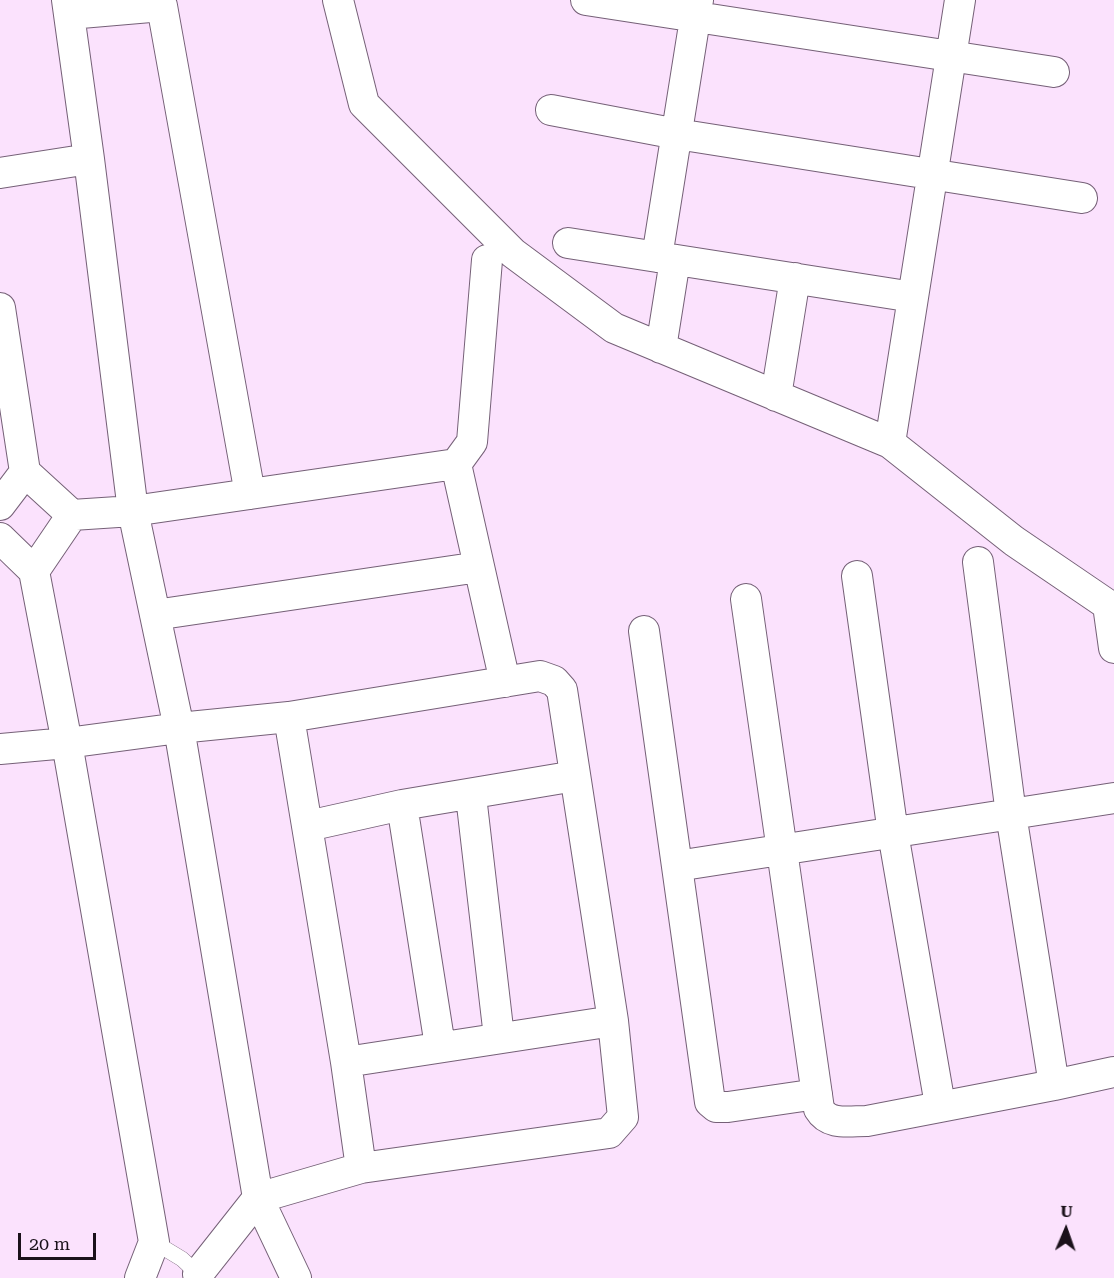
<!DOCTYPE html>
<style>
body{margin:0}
#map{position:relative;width:1114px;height:1278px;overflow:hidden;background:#fbe2fd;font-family:"Roboto Serif",serif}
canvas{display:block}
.north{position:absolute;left:1036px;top:1200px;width:60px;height:60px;-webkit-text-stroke:4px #fbe2fd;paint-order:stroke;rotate:2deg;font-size:16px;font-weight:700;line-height:24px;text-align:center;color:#1a111a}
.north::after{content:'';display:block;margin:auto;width:21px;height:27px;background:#1a111a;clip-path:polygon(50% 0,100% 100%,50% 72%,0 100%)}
.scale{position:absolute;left:18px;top:1233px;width:78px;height:27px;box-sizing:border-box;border:3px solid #1a111a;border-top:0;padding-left:8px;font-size:18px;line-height:21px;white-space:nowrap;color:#1a111a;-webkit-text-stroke:4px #fbe2fd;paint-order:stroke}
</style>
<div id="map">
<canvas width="1114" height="1278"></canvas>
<div class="north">U</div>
<div class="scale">20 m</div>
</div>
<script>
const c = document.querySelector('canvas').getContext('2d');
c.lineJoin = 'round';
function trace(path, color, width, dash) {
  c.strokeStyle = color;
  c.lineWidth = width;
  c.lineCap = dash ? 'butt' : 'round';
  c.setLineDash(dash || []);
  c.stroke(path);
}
const service = new Path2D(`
 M154,1242l28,17 16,15`);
const minor = new Path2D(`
 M338,0l26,104 149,149 101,75 276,115 124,98 100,68
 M586,0l468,72
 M69,14l93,-8 88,488
 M551,110l126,24 405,64
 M89,159l44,352 46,217 -112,15 87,499 -14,36
 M0,173l89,-14 -22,-159
 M568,243l345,54
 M657,257l41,-257
 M0,308l25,164 -25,33
 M661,348l14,-88
 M776,396l19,-118
 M890,443l70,-443
 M456,464l49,218
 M72,515l61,-4 323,-47 16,-22 15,-182
 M0,538l34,33 38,-56 -47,-43
 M978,562l33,252 43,271 60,-13
 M857,576l36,257 47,272
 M746,599l73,510c10,17 30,12 48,12l187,-36
 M1108,605l6,43
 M155,615l324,-48
 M644,631l66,471 6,5h12l89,-13
 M289,717l57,345 15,106 248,-35 14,-16 -10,-96 -51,-331 -8,-9 -14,-5 -251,41 -110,11 79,470 38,80
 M0,749l67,-6 -33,-172
 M471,796l28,241
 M402,805l38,241
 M308,826l94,-21 173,-29
 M677,866l437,-68
 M346,1062l267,-41
 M199,1278l-1,-4 60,-76 103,-30`);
trace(service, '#756077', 16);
trace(minor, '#756077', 32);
trace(service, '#fff', 15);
trace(minor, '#fff', 30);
</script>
